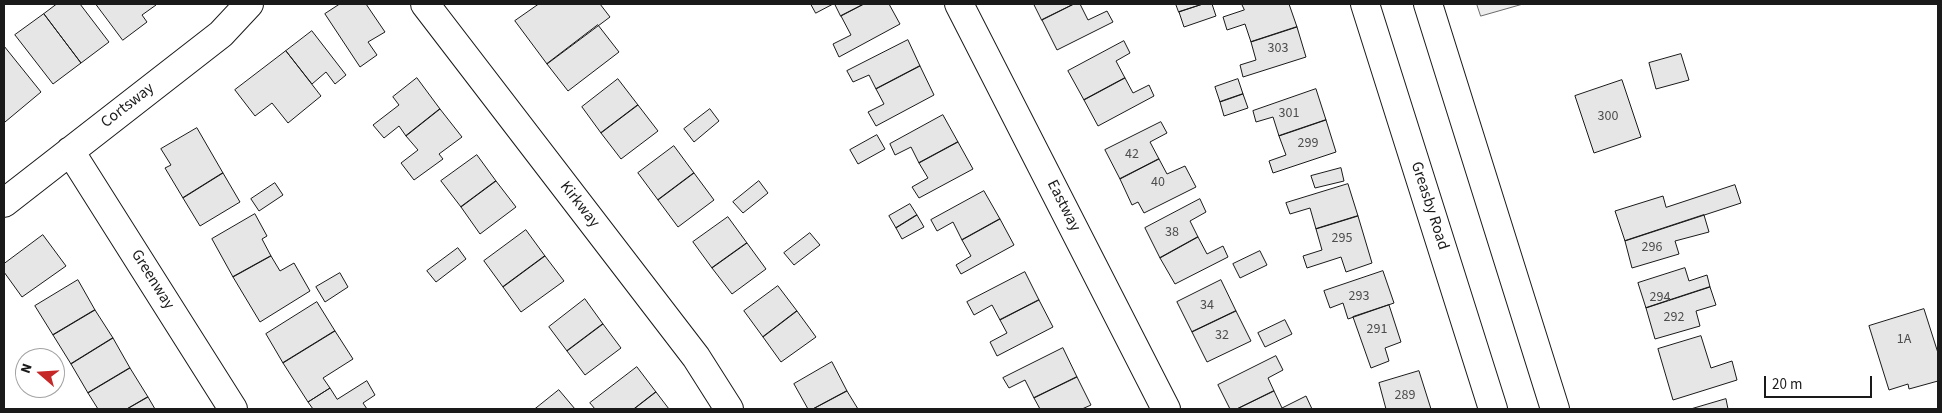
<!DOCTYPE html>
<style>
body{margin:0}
#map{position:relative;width:1942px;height:413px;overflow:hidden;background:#fff;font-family:"Source Sans 3",sans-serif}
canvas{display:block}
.frame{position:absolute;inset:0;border:5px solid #1a1a1a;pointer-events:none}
.north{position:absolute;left:15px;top:348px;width:50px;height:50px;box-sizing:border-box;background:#fff;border:1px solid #a3a3a3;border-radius:50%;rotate:289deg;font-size:14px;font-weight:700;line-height:20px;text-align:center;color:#1a1a1a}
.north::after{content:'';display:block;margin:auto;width:18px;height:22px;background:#c62828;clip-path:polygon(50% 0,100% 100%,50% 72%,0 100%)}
.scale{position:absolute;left:1764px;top:376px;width:108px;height:22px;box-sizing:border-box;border:2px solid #1a1a1a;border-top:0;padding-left:6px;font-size:15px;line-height:18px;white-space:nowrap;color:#1a1a1a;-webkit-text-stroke:4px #fff;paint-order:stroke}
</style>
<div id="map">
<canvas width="1942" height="413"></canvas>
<div class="frame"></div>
<div class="north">N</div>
<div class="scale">20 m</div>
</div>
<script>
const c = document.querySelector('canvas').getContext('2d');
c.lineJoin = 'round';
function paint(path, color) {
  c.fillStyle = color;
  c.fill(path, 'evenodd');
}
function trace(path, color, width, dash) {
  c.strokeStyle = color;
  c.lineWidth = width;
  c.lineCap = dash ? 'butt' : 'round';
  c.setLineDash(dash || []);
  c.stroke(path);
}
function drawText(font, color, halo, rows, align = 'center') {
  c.font = font + ' "Source Sans 3",sans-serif';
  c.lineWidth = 4;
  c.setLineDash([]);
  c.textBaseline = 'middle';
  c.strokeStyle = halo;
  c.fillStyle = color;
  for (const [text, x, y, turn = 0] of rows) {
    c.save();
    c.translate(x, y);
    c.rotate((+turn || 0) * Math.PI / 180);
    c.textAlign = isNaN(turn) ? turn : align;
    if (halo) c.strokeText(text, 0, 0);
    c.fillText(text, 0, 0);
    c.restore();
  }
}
const parking = new Path2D(`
 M1477,4h46l-42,12z`);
paint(parking, '#ededed');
trace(parking, '#6a6a6a', 1);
const building = new Path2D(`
 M57,4h23l29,38 -28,21 -37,-49z
 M96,4h59l1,1 -14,10 5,7 -24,18z
 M340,4h26l19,28 -17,10 9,13 -17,12 -35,-53z
 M539,4h61l10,13 -63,47 -32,-43z
 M811,4h22l-17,9z
 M835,4h29l-23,12z
 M864,4h25l11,20 -61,33 -6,-13 18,-9 -10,-19z
 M1034,4h40l-32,16z
 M1074,4h6l8,16 19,-9 6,11 -56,28 -15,-30z
 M1176,4h27l-24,8z
 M1203,4h9l4,12 -32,11 -5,-15z
 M1242,4h47l8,23 -46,15 -6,-18 -18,6 -4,-13 21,-7z
 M44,14l37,49 -28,21 -38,-49z
 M598,25l21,27 -51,39 -21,-27z
 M1297,27l9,30 -63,20 -3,-12 16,-5 -5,-18z
 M312,31l34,44 -11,9 -9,-12 -14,12 -26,-33z
 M908,40l12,26 -44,23 -7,-14 -16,7 -6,-11z
 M1124,41l6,12 -14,8 9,17 -41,22 -16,-29z
 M4,46l37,46 -36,30 -1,-2z
 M286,51l35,45 -33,27 -16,-20 -17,13 -20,-26z
 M1681,54l8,26 -33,9 -7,-26z
 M920,66l14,29 -58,31 -8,-14 16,-8 -8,-15z
 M417,78l23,31 -34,27 -7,-10 -15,12 -11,-13 26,-20 -6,-8z
 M1125,78l8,15 16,-8 5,11 -56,30 -14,-26z
 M618,79l20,26 -37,28 -19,-26z
 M1238,79l5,15 -23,8 -5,-15z
 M1622,80l19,57 -47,16 -19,-57z
 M1316,89l10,31 -47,16 -6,-19 -17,5 -3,-11z
 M1243,94l5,14 -24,8 -4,-14z
 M638,105l20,26 -37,28 -20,-26z
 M440,109l22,28 -23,17 4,5 -29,21 -13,-17 17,-13 -12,-14z
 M710,109l9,12 -25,21 -10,-13z
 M943,115l15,27 -39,21 -8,-16 -16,8 -5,-11z
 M1326,120l10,32 -63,21 -4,-12 17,-6 -7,-19z
 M1161,122l6,11 -17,9 9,17 -39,20 -15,-29z
 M197,128l26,45 -40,25 -18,-30 6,-3 -10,-16z
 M877,135l8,14 -27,15 -8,-14z
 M958,142l15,27 -54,29 -7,-11 16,-9 -9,-15z
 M674,146l20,27 -36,27 -20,-27z
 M477,155l19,26 -35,26 -20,-26z
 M1159,159l8,15 18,-8 11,21 -52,26 -6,-11 -6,3 -12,-26z
 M1341,168l3,13 -29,7 -4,-12z
 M223,173l17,29 -40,24 -17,-28z
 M694,173l20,27 -36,27 -20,-27z
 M496,181l20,26 -36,27 -19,-27z
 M759,181l9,12 -25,20 -10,-11z
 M275,183l8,12 -24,16 -8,-12z
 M1348,184l10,32 -42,13 -6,-21 -20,6 -4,-11z
 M1735,185l6,18 -116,38 -10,-30 48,-15 3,11z
 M984,191l16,28 -38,21 -9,-18 -16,9 -6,-11z
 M1200,199l6,13 -16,9 8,16 -38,21 -15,-30z
 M910,204l7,11 -21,13 -7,-12z
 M255,214l12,22 -5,3 9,17 -38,21 -21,-38z
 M917,215l7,12 -22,12 -6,-11z
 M1704,215l5,17 -34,9 4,13 -47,14 -7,-27z
 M1358,216l14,47 -26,9 -5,-15 -34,11 -4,-12 19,-6 -6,-21z
 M728,217l19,26 -35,25 -19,-26z
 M1000,219l14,26 -53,29 -5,-9 15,-9 -9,-16z
 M526,230l19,26 -42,31 -19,-26z
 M810,233l10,12 -26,20 -10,-12z
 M43,235l23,31 -44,31 -18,-25v-8z
 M1198,237l9,17 16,-8 5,11 -53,27 -15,-26z
 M747,243l19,26 -34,25 -20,-26z
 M458,248l8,11 -30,23 -9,-11z
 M1260,251l7,14 -27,13 -7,-14z
 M271,256l9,15 14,-8 16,28 -50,31 -27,-45z
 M545,256l19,25 -43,31 -18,-25z
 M1685,268l4,13 18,-6 3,12 -64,21 -8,-25z
 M1383,271l11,32 -46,16 -5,-16 -13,5 -6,-17z
 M1025,272l14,28 -39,20 -8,-15 -18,10 -7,-13z
 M340,273l8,14 -23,15 -9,-15z
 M78,280l17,30 -42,25 -18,-29z
 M1221,280l15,31 -44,21 -15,-30z
 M778,286l19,25 -34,26 -19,-26z
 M1710,287l6,18 -20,6 4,15 -45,13 -9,-31z
 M585,299l18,25 -36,27 -18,-24z
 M1039,300l14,27 -56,29 -7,-14 17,-9 -7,-13z
 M317,302l18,29 -52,32 -17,-29z
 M1389,305l12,37 -16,6 4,13 -18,7 -18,-51z
 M1924,309l14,44v28l-29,8 -1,-5 -19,6 -20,-64z
 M95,310l18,28 -42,26 -18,-29z
 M797,311l19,26 -35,25 -18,-25z
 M1236,311l15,30 -44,21 -15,-30z
 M1285,320l7,14 -27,13 -7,-14z
 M603,324l18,24 -36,27 -18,-24z
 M335,331l18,28 -30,19 7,10 -22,14 -25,-39z
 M1701,336l10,32 21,-7 5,19 -64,20 -15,-51z
 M113,338l17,30 -42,25 -17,-29z
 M1063,348l14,29 -43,21 -9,-18 -16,8 -6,-10z
 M1276,356l7,14 -15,8 6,13 -37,18h-7l-12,-24z
 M832,362l15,29 -34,18h-5l-14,-25z
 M637,367l19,25 -22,17h-39l-5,-6z
 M130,368l18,29 -21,12h-29l-10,-16z
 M1419,371l12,38h-45l-7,-26z
 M1077,377l14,28 -9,4h-42l-6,-11z
 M367,381l8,14 -12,8 4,6h-54l-5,-7 22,-14 7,11z
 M559,390l16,19h-40z
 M847,391l11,18h-45z
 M1274,391l8,17 24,-12 6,13h-75z
 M656,392l13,17h-35z
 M148,397l7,12h-28z
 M1726,399l2,10h-37z`);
paint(building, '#e6e6e6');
trace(building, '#1a1a1a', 1);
const street = new Path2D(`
 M425,4l271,353 33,52
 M959,4l207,405
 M1365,4l128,405
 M70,151l163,258
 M4,203l217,-169 28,-30`);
const secondary = new Path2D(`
 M1428,4l127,405`);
trace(street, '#1a1a1a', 30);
trace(secondary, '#1a1a1a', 30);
trace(street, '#fff', 28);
trace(secondary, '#fff', 28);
drawText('14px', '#4d4d4d', null, [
 ["303",1278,49],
 ["301",1289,114],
 ["300",1608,117],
 ["299",1308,144],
 ["42",1132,155],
 ["40",1158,183],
 ["38",1172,233],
 ["295",1342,239],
 ["296",1652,248],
 ["293",1359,297],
 ["294",1660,298],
 ["34",1207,306],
 ["292",1674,318],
 ["291",1377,330],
 ["32",1222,336],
 ["1A",1904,340],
 ["289",1405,396]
]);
drawText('16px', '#1a1a1a', '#fff', [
 ["Cortsway",128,106,-38],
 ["Kirkway",579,205,52],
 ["Eastway",1063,206,63],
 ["Greasby Road",1429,206,72],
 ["Greenway",152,280,58]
]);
</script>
